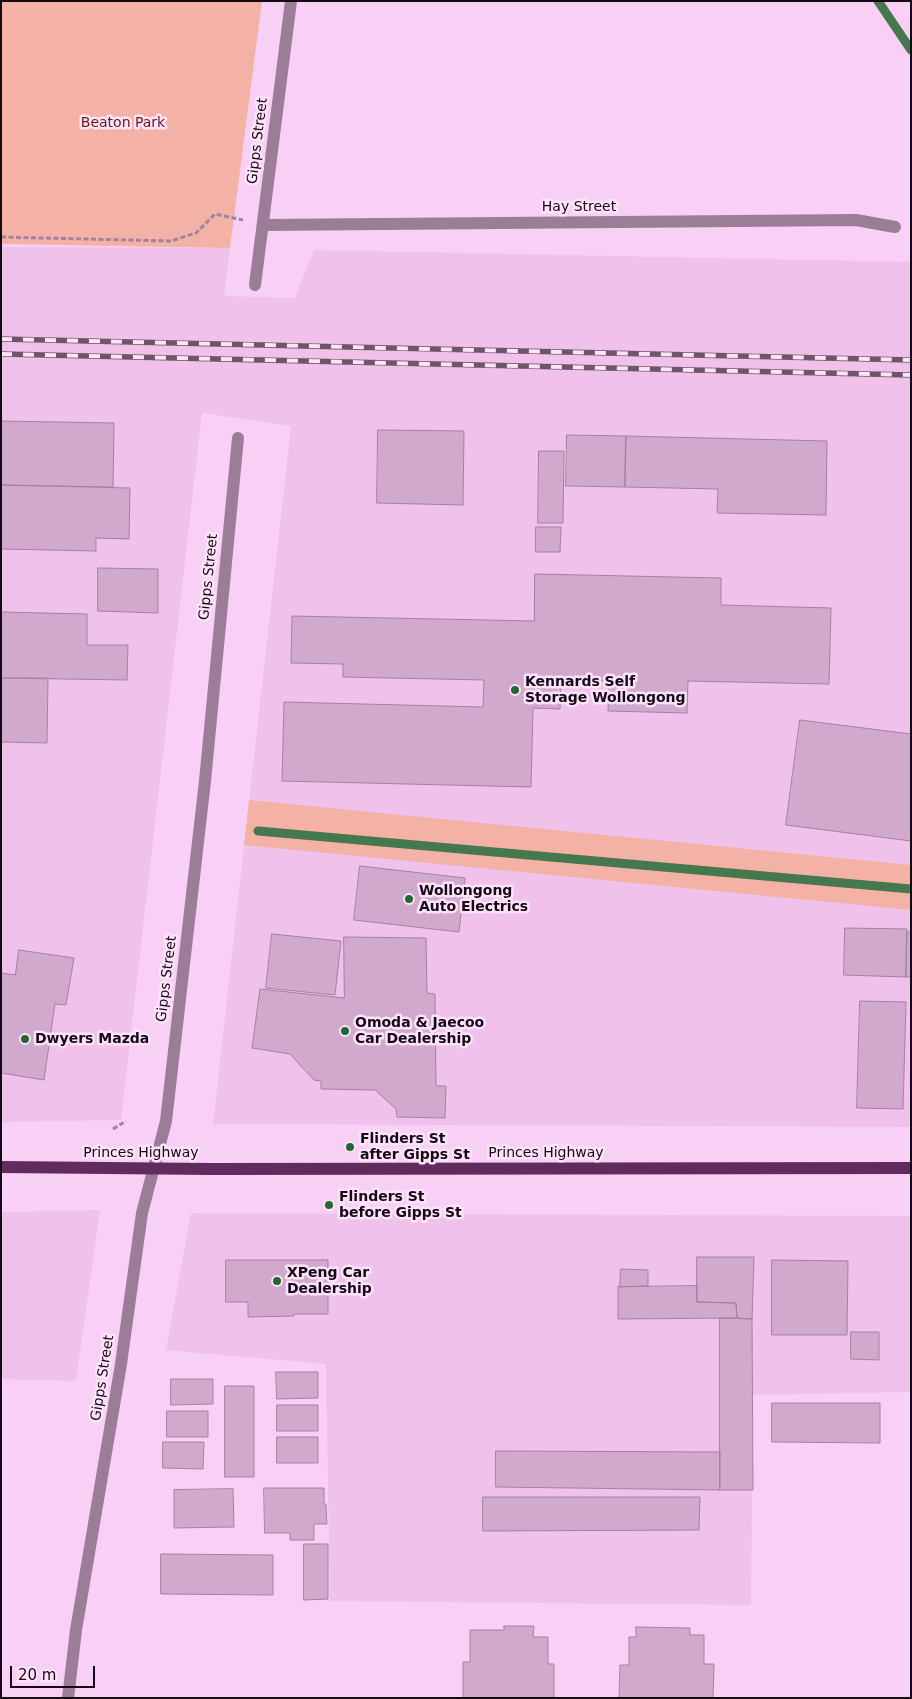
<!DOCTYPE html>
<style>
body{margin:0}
#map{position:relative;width:912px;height:1699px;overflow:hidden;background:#f9d0f5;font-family:"DejaVu Sans",sans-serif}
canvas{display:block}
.frame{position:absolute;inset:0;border:2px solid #160815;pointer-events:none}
.scale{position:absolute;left:10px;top:1666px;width:85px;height:22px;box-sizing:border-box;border:2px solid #160815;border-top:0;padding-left:6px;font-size:15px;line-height:18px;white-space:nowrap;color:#160815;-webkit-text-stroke:4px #fce3f9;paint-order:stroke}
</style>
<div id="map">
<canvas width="912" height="1699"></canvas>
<div class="frame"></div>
<div class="scale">20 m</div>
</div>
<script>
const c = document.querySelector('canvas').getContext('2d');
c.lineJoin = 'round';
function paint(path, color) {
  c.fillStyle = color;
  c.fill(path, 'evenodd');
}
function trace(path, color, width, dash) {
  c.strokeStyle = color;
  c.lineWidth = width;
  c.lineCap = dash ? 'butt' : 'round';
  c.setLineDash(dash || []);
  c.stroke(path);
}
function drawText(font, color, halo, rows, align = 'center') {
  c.font = font + ' "DejaVu Sans",sans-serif';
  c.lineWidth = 5;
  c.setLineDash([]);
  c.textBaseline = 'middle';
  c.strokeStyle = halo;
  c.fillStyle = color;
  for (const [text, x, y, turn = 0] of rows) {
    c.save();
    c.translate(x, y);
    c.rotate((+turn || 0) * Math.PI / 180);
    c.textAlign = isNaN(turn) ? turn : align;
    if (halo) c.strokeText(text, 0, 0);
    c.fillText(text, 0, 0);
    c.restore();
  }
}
paint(new Path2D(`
 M1,247l229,1 -6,48 71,2 19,-48 597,12v865l-698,-3 78,-698 -89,-13 -81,707 -120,2z
 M100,1210l-24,171 -75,-2v-167z
 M191,1213l720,3v176l-158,3 -2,210 -421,-4 -4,-237 -160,-14z`), '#efc1eb');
paint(new Path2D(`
 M1,1h261l-32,247 -229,-4z
 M249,800l662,65v45l-667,-65z`), '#f4b2a7');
trace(new Path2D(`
 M878,1l33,49
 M258,831l653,58`), '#467850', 9);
const building = new Path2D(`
 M1,421l113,2 -1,64 -112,-2z
 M378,430l86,1 -1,74 -86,-2z
 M567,435l59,1 -1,51 -59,-1z
 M626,436l201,5 -1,74 -109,-2 1,-24 -93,-2z
 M539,451h25l-1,72h-25z
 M1,485l129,3 -1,51 -33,-1v13l-95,-2z
 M536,527h25l-1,25h-24z
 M98,568l60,1v44l-60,-2z
 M535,574l186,4v27l110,3 -2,76 -141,-3 -1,32 -79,-2 1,-30 -48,-1 -1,29 -27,-1 -2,79 -249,-6 2,-79 199,5 1,-27 -141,-3v-13l-52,-1 1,-47 242,5z
 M1,612l86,2v31h41l-1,35 -126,-2z
 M1,678h47l-1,65 -46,-1z
 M800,720l111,14v107l-125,-16z
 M360,866l105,12 -6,54 -105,-12z
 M845,928l62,1 -1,48 -62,-2z
 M907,932h4v45h-5z
 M272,934l69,7 -6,54 -69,-7z
 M344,937l82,1 1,55 8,1 1,92h10l-1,32 -48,-1 -1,-8 -21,-19 -54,-1v-8l-7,-1 -24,-26 -38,-6 8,-59 84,9z
 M19,950l55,8 -8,47 -11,-1 -11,76 -43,-7v-100l14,2z
 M860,1001l46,1 -3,107 -46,-1z
 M697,1257h57l-2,62 -15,-1 -1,-15 -39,-1z
 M226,1260h102v54h-34v2l-46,1v-15h-22z
 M772,1260l76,1 -1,74h-75z
 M621,1269l27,1v16l-28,1z
 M697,1286v16l39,1 1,15 -119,1v-32z
 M720,1318l32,1 1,171h-33z
 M851,1332h28v28l-28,-1z
 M276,1372h42v26l-41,1z
 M171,1379h42v25l-42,1z
 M225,1386h29v91h-29z
 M772,1403h108v40l-108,-1z
 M277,1405h41v26h-41z
 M167,1411h41v26h-41z
 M277,1437h41v26h-41z
 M163,1442h41l-1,27 -40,-1z
 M496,1451l224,1v38l-224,-3z
 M264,1488h60v16h2l1,20h-13v16h-24v-7h-25z
 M233,1489l1,38 -60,1v-38z
 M483,1497h217l-1,33 -216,1z
 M304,1544h24v55l-24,1z
 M161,1554l112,1v40l-112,-1z
 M504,1626h30l-1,11h15v27h6v34h-91v-36h7v-32h34z
 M636,1627l54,1v7h14v29h10l-1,34h-94l1,-33h9v-28h7z`);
paint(building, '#d0a9cd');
trace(building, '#a681a3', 1);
trace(new Path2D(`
 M1,237l170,4 25,-8 19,-19 28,6
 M113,1129l13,-8`), '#a1839f', 3, [5, 2.5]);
trace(new Path2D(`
 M263,225l593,-5 39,7
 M255,285l36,-284
 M68,1698l8,-68 45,-266 21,-151 24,-92 39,-340 33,-343`), '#9b7d98', 12);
trace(new Path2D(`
 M1,1167l210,2 700,-1`), '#5f2c5d', 12);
const rail = new Path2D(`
 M1,339l910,21
 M1,354l910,21`);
trace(rail, '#6e556c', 5.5);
trace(rail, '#fce3f9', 4, [11]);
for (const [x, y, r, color] of [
 [515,690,5,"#216834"],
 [409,899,5,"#216834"],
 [345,1031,5,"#216834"],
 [25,1039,5,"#216834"],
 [350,1147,5,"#216834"],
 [329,1205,5,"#216834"],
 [277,1281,5,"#216834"]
]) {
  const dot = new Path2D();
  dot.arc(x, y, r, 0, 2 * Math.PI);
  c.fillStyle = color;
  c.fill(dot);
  trace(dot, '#fce3f9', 2);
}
drawText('14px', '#6c1710', '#fce3f9', [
 ["Beaton Park",123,123]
]);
drawText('14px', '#160815', '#fce3f9', [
 ["Gipps Street",258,141,-83],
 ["Hay Street",579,207],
 ["Gipps Street",209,577,-84],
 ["Gipps Street",167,979,-83],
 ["Princes Highway",141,1153],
 ["Princes Highway",546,1153],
 ["Gipps Street",103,1378,-81]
]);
drawText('bold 14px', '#160815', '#fce3f9', [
 ["Kennards Self",525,682],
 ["Storage Wollongong",525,698],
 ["Wollongong",419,891],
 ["Auto Electrics",419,907],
 ["Omoda & Jaecoo",355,1023],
 ["Car Dealership",355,1039],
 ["Dwyers Mazda",35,1039],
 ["Flinders St",360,1139],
 ["after Gipps St",360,1155],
 ["Flinders St",339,1197],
 ["before Gipps St",339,1213],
 ["XPeng Car",287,1273],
 ["Dealership",287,1289]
], 'left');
</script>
